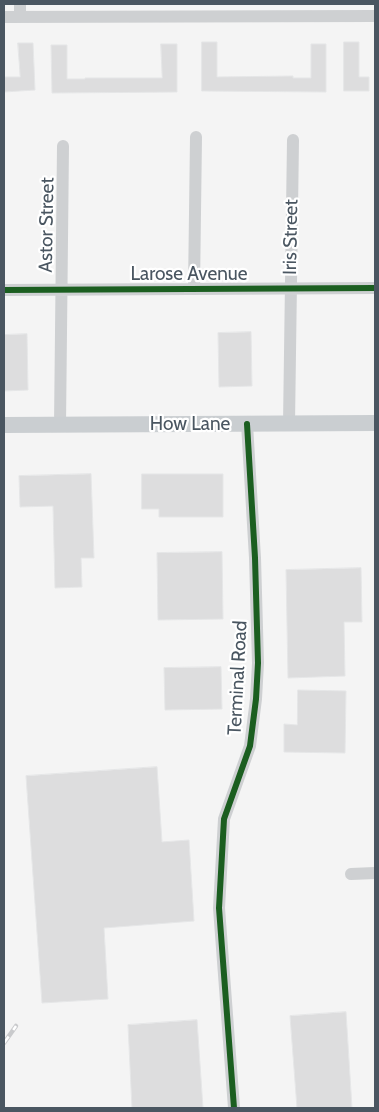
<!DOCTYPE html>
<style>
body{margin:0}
#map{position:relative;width:379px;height:1112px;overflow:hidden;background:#f4f4f4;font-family:Cabin,sans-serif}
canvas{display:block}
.frame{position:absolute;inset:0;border:5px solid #4a5661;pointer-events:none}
</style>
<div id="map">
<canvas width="379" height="1112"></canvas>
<div class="frame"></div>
</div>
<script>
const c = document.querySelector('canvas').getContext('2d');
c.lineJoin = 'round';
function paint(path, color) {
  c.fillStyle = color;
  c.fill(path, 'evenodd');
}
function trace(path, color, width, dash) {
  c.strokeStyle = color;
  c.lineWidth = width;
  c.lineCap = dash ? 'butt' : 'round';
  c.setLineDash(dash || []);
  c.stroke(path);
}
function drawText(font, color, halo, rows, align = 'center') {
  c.font = font + ' Cabin,sans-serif';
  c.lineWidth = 4.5;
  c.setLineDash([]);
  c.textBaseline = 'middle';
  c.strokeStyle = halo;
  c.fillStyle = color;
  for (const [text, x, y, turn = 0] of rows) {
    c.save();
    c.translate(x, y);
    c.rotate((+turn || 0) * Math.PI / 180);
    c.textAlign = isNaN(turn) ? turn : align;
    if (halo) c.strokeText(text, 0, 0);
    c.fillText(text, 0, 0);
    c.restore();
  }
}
const building = new Path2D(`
 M202,42h15v35l76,-1v2h18v-34h15v48l-124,-1z
 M344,42h15v35h10v14h-25z
 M18,43h15l2,47 -31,2v-15h16z
 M161,44h16v48l-125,1 -1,-48h16v34h18v-1h77z
 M251,332l1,54 -33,1 -1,-54z
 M27,334l1,56 -24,1v-56z
 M91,474l3,84h-13l1,29 -27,1 -2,-82 -33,1 -1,-31z
 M142,474h81v43h-64v-8h-17z
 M222,552l1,67 -65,1 -1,-67z
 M361,568l1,54h-18l1,54 -57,2 -2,-108z
 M221,667l1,42 -57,1 -1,-42z
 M298,690l48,1 -1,62 -61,-1v-28l13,1z
 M157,767l5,75 27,-2 5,81 -90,7 4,71 -66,4 -16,-227z
 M346,1012l6,96h-55l-7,-92z
 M197,1020l6,88h-71l-4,-83z`);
paint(building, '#ddddde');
trace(building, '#e5e6e7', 1);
trace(new Path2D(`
 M4,17l371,-1
 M20,17v-13
 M194,289l2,-152
 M4,290l371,-2
 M289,424l4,-284
 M60,425l3,-279
 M351,874l24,-1
 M234,1108l-15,-200 5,-89 26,-73 6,-47 2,-36 -3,-105 -8,-134`), '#ced0d2', 12);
trace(new Path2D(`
 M4,425l371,-2`), '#caced1', 16);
const rail = new Path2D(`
 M4,1043l12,-17`);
trace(rail, '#c9cacc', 4.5);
trace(rail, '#fff', 2.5, [8]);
trace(new Path2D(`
 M4,290l371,-2
 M234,1108l-15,-200 5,-89 26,-73 6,-47 2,-36 -3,-105 -8,-134`), '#1b5e20', 6);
drawText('19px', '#4a5661', '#fff', [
 ["Astor Street",47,225,-89],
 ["Iris Street",291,237,-89],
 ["Larose Avenue",189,274],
 ["How Lane",190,424],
 ["Terminal Road",238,678,-87]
]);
</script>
